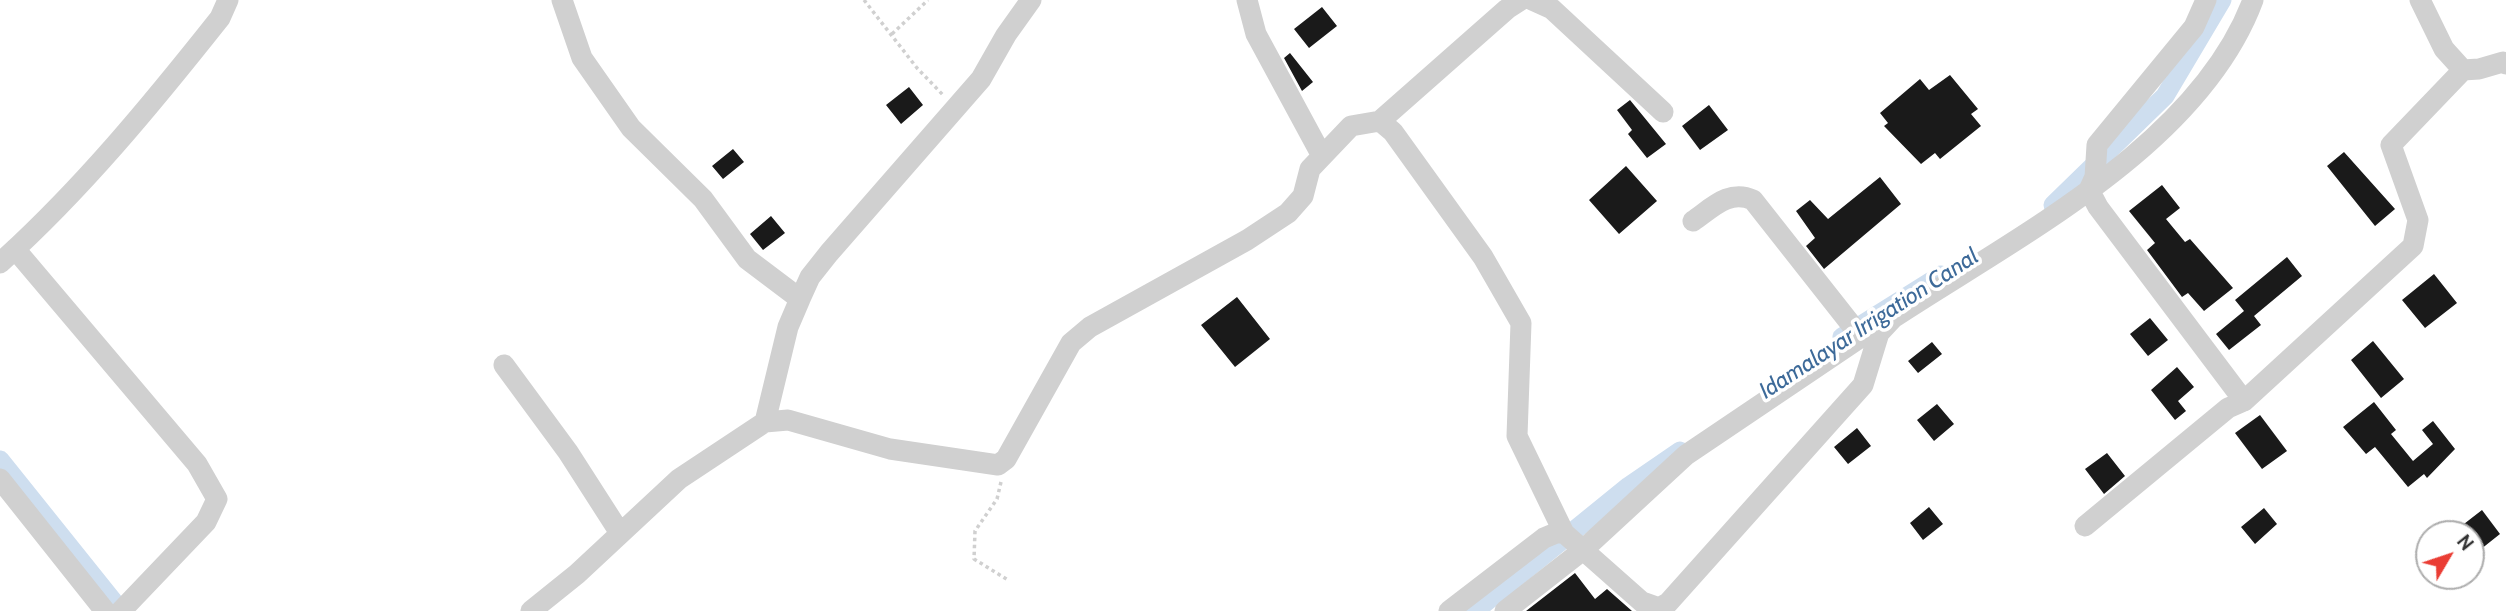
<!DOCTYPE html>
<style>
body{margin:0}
#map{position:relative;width:2506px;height:611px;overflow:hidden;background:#fff;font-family:Cabin,sans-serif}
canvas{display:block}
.north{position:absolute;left:2415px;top:520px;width:70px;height:70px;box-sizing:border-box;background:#fff;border:2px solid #adadad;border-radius:50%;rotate:51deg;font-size:19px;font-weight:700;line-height:28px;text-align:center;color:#333}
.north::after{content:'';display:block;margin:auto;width:24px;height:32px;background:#ea3d34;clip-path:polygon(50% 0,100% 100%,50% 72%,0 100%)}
</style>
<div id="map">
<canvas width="2506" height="611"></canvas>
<div class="north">N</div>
</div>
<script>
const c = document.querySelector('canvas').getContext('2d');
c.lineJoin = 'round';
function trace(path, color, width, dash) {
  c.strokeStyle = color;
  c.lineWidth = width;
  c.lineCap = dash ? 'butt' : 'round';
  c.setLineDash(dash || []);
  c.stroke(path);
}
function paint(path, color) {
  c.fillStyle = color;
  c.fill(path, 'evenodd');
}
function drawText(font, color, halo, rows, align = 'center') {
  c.font = font + ' Cabin,sans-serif';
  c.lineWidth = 7;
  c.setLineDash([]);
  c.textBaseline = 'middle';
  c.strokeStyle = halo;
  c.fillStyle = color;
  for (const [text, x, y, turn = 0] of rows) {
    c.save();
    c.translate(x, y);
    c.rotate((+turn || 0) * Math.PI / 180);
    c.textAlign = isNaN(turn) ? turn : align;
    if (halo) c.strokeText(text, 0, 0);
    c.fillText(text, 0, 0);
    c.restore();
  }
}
trace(new Path2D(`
 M2053,205l112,-109 57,-96
 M1842,337l99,-62
 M0,460l121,151
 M1475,611l154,-125 51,-35`), '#cedeef', 19);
paint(new Path2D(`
 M1322,7l15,19 -28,22 -15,-19z
 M1290,53l23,29 -11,9 -18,-33z
 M1950,75l28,34 -7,5 10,12 -41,33 -5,-6 -14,11 -37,-38 4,-3 -8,-10 40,-34 9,11z
 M909,87l14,18 -22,19 -15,-19z
 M1630,100l36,44 -19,14 -19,-24 4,-4 -15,-20z
 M1709,105l19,25 -28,20 -18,-24z
 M733,149l11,13 -21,17 -11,-13z
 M2344,152l51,57 -20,17 -48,-60z
 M1626,166l31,35 -38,33 -30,-34z
 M1880,177l21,27 -77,65 -18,-23 9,-8 -19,-27 14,-11 18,19z
 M2162,185l18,23 -14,11 19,23 5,-3 43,49 -29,23 -16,-18 -6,4 -35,-47 8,-7 -26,-32z
 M771,216l14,17 -22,17 -13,-16z
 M2287,257l15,19 -48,40 7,9 -32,25 -13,-16 28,-23 -9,-11z
 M2434,274l23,29 -32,25 -23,-28z
 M1237,297l33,42 -35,28 -34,-42z
 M2150,318l18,22 -20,16 -18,-22z
 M2373,341l31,38 -23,19 -30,-38z
 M1932,342l10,12 -24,19 -10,-12z
 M2177,367l17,20 -16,14 8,10 -11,9 -24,-30z
 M2374,402l22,28 -5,4 22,27 20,-17 -11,-14 11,-9 22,28 -28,29 -3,-4 -16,13 -33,-40 -9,7 -23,-27z
 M1937,404l17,20 -20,17 -17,-21z
 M2260,415l27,36 -25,18 -27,-36z
 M1857,428l14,18 -23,18 -14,-17z
 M2107,453l18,23 -21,18 -19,-25z
 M1929,507l14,17 -20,16 -13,-17z
 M2264,508l13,16 -22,20 -14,-17z
 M2482,510l18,24 -29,23v-23h-20z
 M1575,573l20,26 12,-10 25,22h-106z`), '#1a1a1a');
trace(new Path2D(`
 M864,0l53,68 26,27
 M892,34l36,-34
 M1001,482l-4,17 -22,32 -1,28 34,21`), '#d0d0d0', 3.5, [3.5, 3.5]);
trace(new Path2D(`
 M562,0l20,58 49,70 72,71 44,60 53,40 -12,28 -23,95
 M1247,0l9,34 66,122
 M1532,0l20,9 111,103
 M2206,0l-12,27 -97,118 -2,32 -6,13 9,17 146,194
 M2420,0l24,49 19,21 16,-1 24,-7 3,2
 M1380,121l13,11 90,125 38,66 -4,113 47,97 78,69 17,6 9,-5 195,-218 16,-52
 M1693,221c19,-13 36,-32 60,-21l108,137
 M15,249l182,215 20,35 -11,23 -85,89
 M0,263c82,-74 151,-158 220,-245l8,-18
 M800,299l10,-22 19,-24 152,-174 25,-44 25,-35
 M504,365l64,87 52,81
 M0,479l105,132
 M2085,526l143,-118 16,-7 169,-155 5,-26 -27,-75 72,-75
 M531,611l46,-37 102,-95 86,-57 23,-2 102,29 108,16 8,-6 65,-116 19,-16 157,-87 41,-27 15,-17 7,-27 41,-43 29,-5 127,-112 14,-9
 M1449,611l95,-73 12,-5h8
 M1505,611l78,-61 103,-95 175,-118 18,-4 14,-15c123,-81 306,-173 360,-318`), '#d0d0d0', 21);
drawText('italic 23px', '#3d6a99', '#fff', [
 ["Idamalayar Irrigation Canal",1869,324,-33]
]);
</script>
